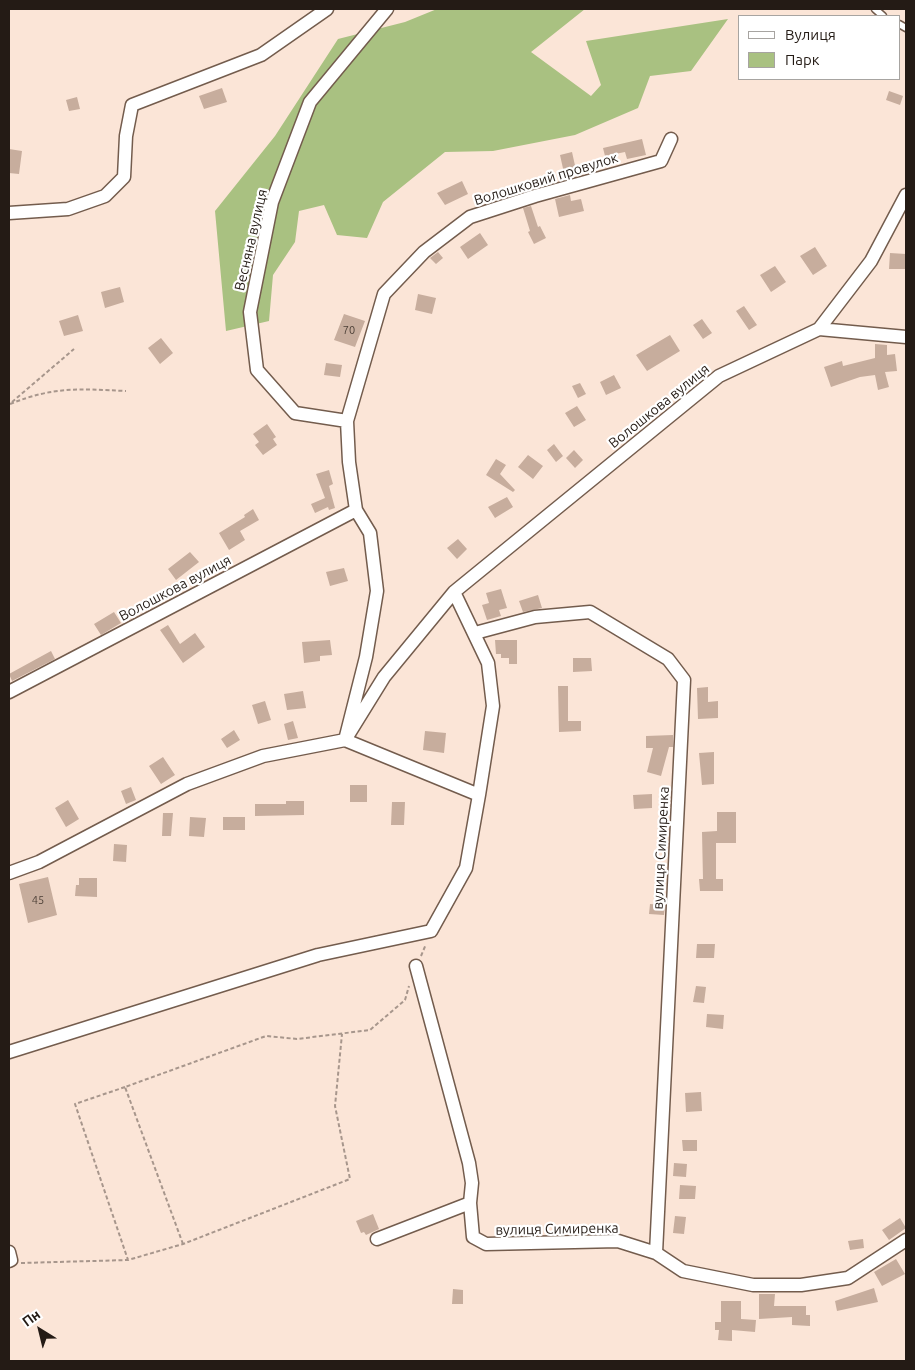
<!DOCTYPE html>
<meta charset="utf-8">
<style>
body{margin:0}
#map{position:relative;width:915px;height:1370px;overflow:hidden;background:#fbe5d7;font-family:Ubuntu,sans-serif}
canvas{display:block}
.frame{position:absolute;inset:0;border:10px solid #241b15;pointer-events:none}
.legend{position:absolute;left:738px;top:15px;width:162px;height:65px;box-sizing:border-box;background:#fff;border:1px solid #a7a4a1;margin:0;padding:6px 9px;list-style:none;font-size:15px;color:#241b15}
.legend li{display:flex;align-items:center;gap:10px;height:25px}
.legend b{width:25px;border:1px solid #a7a4a1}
.north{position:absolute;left:15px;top:1305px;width:50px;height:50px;-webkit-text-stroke:4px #fff;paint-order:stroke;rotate:324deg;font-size:14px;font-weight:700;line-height:20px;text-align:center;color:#241b15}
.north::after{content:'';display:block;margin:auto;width:18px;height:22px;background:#241b15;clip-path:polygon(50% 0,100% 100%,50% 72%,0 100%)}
</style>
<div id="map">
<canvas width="915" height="1370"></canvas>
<div class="frame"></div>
<ul class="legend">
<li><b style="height:6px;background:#fff"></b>Вулиця</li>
<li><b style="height:14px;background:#a9c181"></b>Парк</li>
</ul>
<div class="north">Пн</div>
</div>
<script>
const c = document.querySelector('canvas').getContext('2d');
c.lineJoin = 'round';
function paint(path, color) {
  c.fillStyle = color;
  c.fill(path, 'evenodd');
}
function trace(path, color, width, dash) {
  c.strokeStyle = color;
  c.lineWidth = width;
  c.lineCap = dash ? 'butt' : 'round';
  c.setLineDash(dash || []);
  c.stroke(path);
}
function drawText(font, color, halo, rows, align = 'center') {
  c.font = font + ' Ubuntu,sans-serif';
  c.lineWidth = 4.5;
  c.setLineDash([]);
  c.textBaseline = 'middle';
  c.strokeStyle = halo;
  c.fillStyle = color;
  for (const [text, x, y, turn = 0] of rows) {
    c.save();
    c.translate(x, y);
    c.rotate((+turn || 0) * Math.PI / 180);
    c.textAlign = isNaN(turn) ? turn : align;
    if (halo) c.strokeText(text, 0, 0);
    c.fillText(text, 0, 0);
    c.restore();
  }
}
paint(new Path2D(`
 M437,9h148l-54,43 60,44 10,-11 -15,-44 142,-22 -37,52 -41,5 -12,32 -63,27 -82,16 -48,1 -62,50 -16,36 -30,-3 -13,-30 -25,6 -4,31 -22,33 -4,46 -43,10 -11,-120 60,-75 63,-97 67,-17z`), '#a9c181');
paint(new Path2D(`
 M222,88l5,14 -23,7 -5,-13z
 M889,91l14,5 -3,9 -14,-5z
 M77,97l3,12 -11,2 -3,-11z
 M642,139l4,16 -19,4 -2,-7 -20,4 -2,-8z
 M9,149l13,2 -3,23 -10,-1z
 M572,152l4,18 -12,3 -4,-18z
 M462,181l6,13 -23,11 -8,-12z
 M570,195l1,6 10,-2 3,12 -25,6 -4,-18z
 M531,206l7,21 2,-1 6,12 -12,6 -6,-12 2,-1 -7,-23z
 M480,233l8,12 -20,14 -8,-12z
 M815,247l12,19 -14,9 -13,-19z
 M438,252l5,6 -7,6 -6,-6z
 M890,253l16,1v15h-17z
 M775,266l11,16 -15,10 -11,-17z
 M120,287l4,15 -19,6 -4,-16z
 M418,294l18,4 -4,16 -17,-4z
 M744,306l13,19 -8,5 -13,-19z
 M344,314l21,7 -10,26 -21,-7z
 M78,315l5,16 -19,5 -5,-15z
 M702,319l10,14 -9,6 -10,-14z
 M670,335l10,16 -33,20 -11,-16z
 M161,338l12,15 -13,11 -12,-16z
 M875,344l12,1v10l8,-1 2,17 -12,1 4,15 -11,3 -3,-15 -15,2 -29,10 -7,-20 18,-6 1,5 32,-8z
 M326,363l16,2 -2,12 -16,-2z
 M614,375l7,13 -15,7 -6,-13z
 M580,383l6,11 -8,4 -6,-12z
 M577,406l9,14 -12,7 -9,-14z
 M267,424l9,13 -3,2 4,6 -14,10 -8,-10 4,-3 -6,-8z
 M554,444l9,12 -7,6 -9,-12z
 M574,450l9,10 -8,8 -9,-10z
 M528,455l15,11 -10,13 -15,-12z
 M496,459l10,6 -6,9 15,16 -2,2 -27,-17z
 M329,470l4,14 -4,2 6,22 -6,2 -1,-3 -13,6 -4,-9 14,-6 -9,-24z
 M507,497l6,10 -18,11 -7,-11z
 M253,509l6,11 -19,11 5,9 -16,10 -10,-17 26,-16 -1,-2z
 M458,539l9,10 -10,10 -10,-11z
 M190,552l9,10 -23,18 -8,-11z
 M344,568l4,13 -18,5 -4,-14z
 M501,589l6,19 -8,2 2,6 -14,4 -5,-15 7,-2 -3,-10z
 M538,595l4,13 -19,4 -4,-11z
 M114,612l7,11 -20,12 -7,-11z
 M168,625l12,19 15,-11 10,14 -22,16 -23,-33z
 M330,640l2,15 -12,1v5l-16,2 -2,-21z
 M495,640h22v24h-8v-6h-8v-4h-5z
 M51,651l4,8 -43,22 -3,-7z
 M573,658h18l1,13 -19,1z
 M558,686h10v35h13v10l-22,1z
 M708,687v15l10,-1v17l-20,1 -1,-31z
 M303,691l3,17 -19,2 -3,-16z
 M265,701l6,19 -13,4 -6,-19z
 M293,721l5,17 -10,2 -4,-16z
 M234,730l6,10 -13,8 -6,-9z
 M425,731l21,2 -2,20 -21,-3z
 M673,735v12h-4l-8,29 -14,-4 6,-24h-7v-12z
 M714,752v32l-12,1 -3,-32z
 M163,757l12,18 -14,9 -12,-18z
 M350,785h17v17h-17z
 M131,787l5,13 -10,4 -5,-13z
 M652,794v14l-18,1 -1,-14z
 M68,800l11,19 -13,8 -11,-19z
 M286,801h18v14l-49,1v-12h31z
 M392,802h13l-1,23h-13z
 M717,812h19v31h-20v36h7v12h-23l-1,-12h4l-1,-47 15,-1z
 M163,813h10l-2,23h-9z
 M190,817l16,1 -2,19 -15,-1z
 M223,817h22v13h-22z
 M114,844l13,1 -1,17 -13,-1z
 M48,877l9,38 -29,8 -9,-39z
 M79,878h18v19l-22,-1 1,-11h3z
 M650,904l15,1 -1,10 -15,-1z
 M697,944h18l-1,14h-18z
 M696,986l10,1 -2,16 -11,-1z
 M707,1014l17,1 -1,14 -17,-2z
 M701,1092l1,19 -16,1 -1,-19z
 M682,1140h15v11h-14z
 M674,1163l13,1 -1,13 -13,-1z
 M680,1185l16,1 -1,13h-16z
 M373,1214l6,15 -13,6 -2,-3 -3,1 -5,-12z
 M675,1216l11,1 -2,17 -11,-1z
 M900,1218l6,10 -17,12 -7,-10z
 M863,1239l1,9 -14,2 -2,-9z
 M896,1259l9,15 -23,12 -8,-14z
 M874,1288l4,14 -41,9 -2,-10z
 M453,1289l10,1v14h-11z
 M759,1294h16l-1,12h32v9h4v11l-18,-1v-8l-33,2z
 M721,1301h20v18l15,1 -1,12 -23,-2v11l-14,-1 1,-10h-4v-8h6z`), '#c7ad9d');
const lane = new Path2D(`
 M875,9l8,7
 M899,24l7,4`);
const street = new Path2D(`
 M9,213l59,-4 37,-13 19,-19 2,-41 6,-31 129,-50 66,-46
 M819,329l87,8
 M347,421l-52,-8 -38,-43 -7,-58 22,-110 38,-100 77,-93
 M454,592l34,71 5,43 -14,89 -134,-55 21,-83 11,-66 -7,-58 -14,-23 -7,-48 -2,-41 37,-127 40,-42 46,-35 65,-21 126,-35 10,-22
 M475,633l60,-16 55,-5 78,47 16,21 -28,573 27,18 70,14h48l47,-7 58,-38
 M9,692l347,-182
 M9,873l30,-11 148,-78 76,-28 82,-16 39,-63 70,-85 265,-216 100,-47 52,-68 35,-66
 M416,966l53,197 3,20 -2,20
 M9,1052l309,-97 113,-24 35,-63 13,-73
 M377,1239l93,-36 3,34 13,7 132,-3 38,12
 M9,1252l2,8 -2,1`);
trace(lane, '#735c4d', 9);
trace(street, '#735c4d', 15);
trace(new Path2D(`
 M12,402l62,-53
 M10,404c45,-18 69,-15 116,-13
 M421,956l5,-12
 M125,1087l-50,17 53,156
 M183,1244l-58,-157 141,-51 31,3 73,-9 35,-30 4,-14
 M21,1263l107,-3 55,-16 167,-65 -15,-73 7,-72`), '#a7968c', 2, [4, 2.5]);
trace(lane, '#fff', 6);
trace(street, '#fff', 12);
drawText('11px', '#4d4037', null, [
 ["70",349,330],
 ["45",38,900]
]);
drawText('14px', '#241b15', '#fff', [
 ["Волошковий провулок",546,179,-17],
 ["Весняна вулиця",251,240,-77],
 ["Волошкова вулиця",659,406,-39],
 ["Волошкова вулиця",175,588,-28],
 ["вулиця Симиренка",661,848,-87],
 ["вулиця Симиренка",557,1229,-1]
]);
</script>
